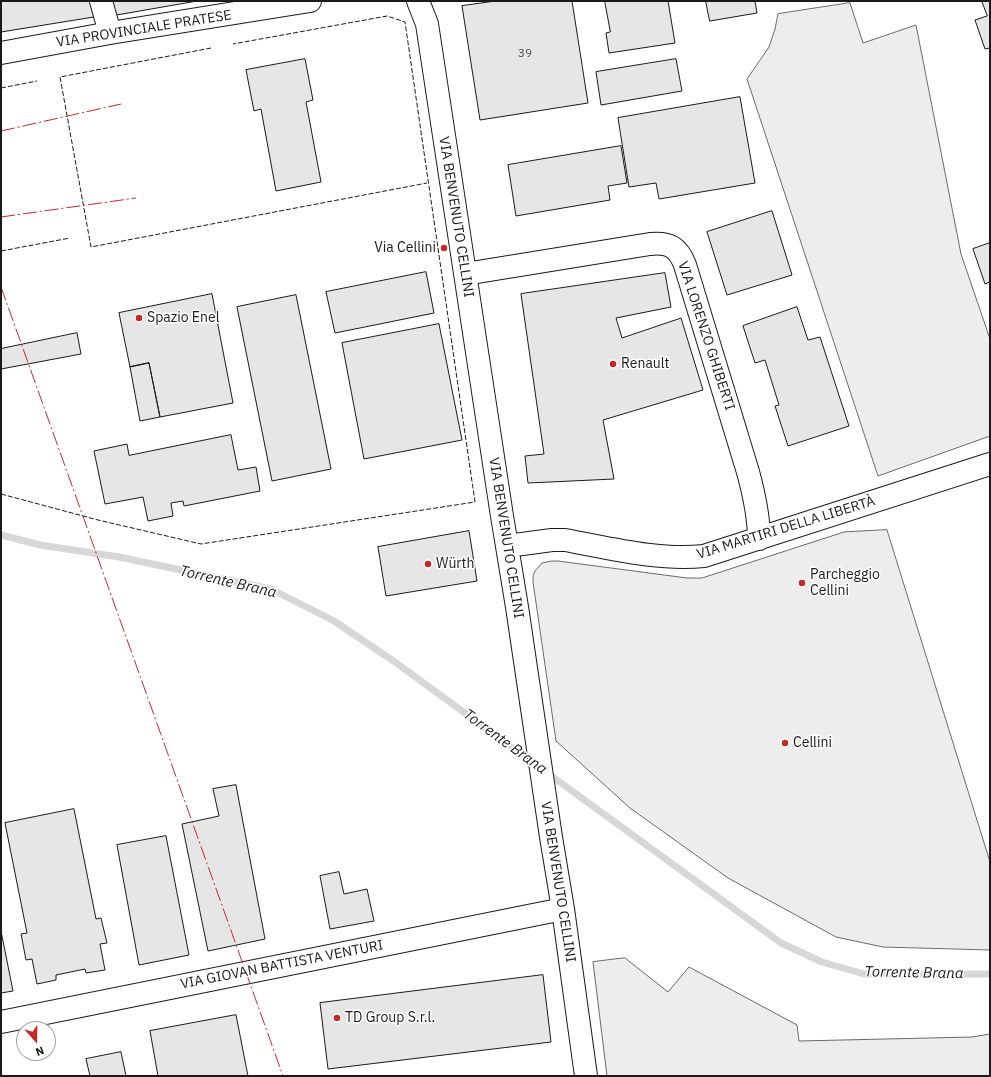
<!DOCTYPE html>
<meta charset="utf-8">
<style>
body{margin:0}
#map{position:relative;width:991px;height:1077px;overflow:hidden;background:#fff;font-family:"IBM Plex Sans",sans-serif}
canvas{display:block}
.frame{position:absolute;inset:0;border:2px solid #1a1a1a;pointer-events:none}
.north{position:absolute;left:16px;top:1021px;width:40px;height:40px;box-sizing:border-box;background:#fff;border:1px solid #a3a3a3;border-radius:50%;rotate:160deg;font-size:11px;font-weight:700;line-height:16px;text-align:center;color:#1a1a1a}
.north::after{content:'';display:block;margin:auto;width:14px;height:18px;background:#c62828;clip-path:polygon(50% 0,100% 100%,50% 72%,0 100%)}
</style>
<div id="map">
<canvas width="991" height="1077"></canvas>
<div class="frame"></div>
<div class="north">N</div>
</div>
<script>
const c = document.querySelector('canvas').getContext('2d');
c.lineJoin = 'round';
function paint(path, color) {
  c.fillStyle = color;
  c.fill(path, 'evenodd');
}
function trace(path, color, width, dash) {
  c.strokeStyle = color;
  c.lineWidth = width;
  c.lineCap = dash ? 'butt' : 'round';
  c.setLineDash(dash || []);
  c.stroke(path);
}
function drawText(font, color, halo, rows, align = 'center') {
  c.font = font + ' "IBM Plex Sans",sans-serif';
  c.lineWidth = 3;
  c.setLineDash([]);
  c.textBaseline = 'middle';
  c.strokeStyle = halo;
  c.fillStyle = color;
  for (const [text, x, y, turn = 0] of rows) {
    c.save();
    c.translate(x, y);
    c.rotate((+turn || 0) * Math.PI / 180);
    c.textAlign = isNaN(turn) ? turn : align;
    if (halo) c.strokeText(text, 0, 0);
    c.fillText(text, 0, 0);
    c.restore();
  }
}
const built = new Path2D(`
 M850,3l13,40 53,-18 45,229 29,85v97l-112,40 -131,-397 22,-32 6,-18 3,-15z
 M887,530l103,332v88l-107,-3 -47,-10 -108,-59 -98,-70 -74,-67 -23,-159v-6l2,-5 7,-8 10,-2h6l129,17h15l142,-46z
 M625,958l43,34 21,-25 108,58 2,16 173,-4 18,-3v42h-383l-14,-114z`);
paint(built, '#ededed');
trace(built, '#6a6a6a', 1);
trace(new Path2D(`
 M1,535l39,10 79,12 152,32 63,32 61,41 141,103
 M546,772l235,171 41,19 42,12h126`), '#d7d7d7', 7);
const building = new Path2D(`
 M1,1h95l4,15 -99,16z
 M107,1h90l-86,15z
 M496,1h76l16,102 -108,17 -18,-114z
 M605,1h63l7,42 -66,10 -3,-20 4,-1z
 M706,1h49l2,12 -47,8z
 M982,1h8v47l-5,1 -10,-29 12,-4z
 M305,59l8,41 -7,2 15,80 -45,9 -15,-82 -7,2 -8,-41z
 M676,59l6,32 -81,14 -5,-33z
 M740,97l15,86 -96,16 -3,-16 -27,4 -11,-69z
 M621,146l6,37 -19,3 2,14 -94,16 -8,-51z
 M772,211l20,64 -65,20 -20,-63z
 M990,243v39l-5,2 -12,-35z
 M426,272l8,41 -99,20 -9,-41z
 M665,273l6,34 -55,11 6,20 59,-20 22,72 -100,30 11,59 -86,4 -3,-27 19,-2 -23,-160z
 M212,294l21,109 -73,14 -11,-54 -19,4 -11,-54z
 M296,295l35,174 -59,12 -35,-174z
 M797,307l11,33 12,-3 29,89 -61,20 -13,-40 4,-1 -14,-45 -10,3 -12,-37z
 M439,324l23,116 -98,19 -22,-116z
 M77,333l4,21 -80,15v-20z
 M149,363l11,54 -20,4 -10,-54z
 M231,435l7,35 18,-3 4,24 -76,15 -1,-5 -12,2 2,13 -25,5 -5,-24 -38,7 -11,-53 33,-7 2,11z
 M469,531l8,50 -91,15 -8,-49z
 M236,785l29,154 -57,12 -26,-127 37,-8 -6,-27z
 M74,809l22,110 5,-1 6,25 -7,1 5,26 -19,3 -1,-4 -29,6v5l-19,4 -5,-25 -6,1 -5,-26 6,-1 -22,-110z
 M166,836l23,119 -50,10 -22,-120z
 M339,872l5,22 23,-5 7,32 -44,8 -10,-53z
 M1,931l12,60 -12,2z
 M543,975l8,67 -223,27 -8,-66z
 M236,1015l12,61h-90l-8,-45z
 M121,1052l5,24h-36l-4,-17z`);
paint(building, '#e6e6e6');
trace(building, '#1a1a1a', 1);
const minor = new Path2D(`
 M101,1l9,32
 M418,1l9,23 75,492 15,91 34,230 12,72 23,167
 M1,53l109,-20 200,-32
 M465,274l185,-30c19,-2 28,3 35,21l63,207c6,22 11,44 11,67
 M507,546l45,-6h13c44,8 94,21 139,16l286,-92
 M1,1022l562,-113`);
trace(minor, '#1a1a1a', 24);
trace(minor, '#fff', 22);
trace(new Path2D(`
 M211,48l-151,29 31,170 336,-64
 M1,88l36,-7
 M1,251l69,-13
 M1,494l97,26 103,24 274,-42 -70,-480 -18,-6 -154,28`), '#1a1a1a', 1, [5, 2]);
trace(new Path2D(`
 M1,131l120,-27
 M1,217l135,-19
 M1,287l282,789`), '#c62828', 1, [14, 3, 2, 3]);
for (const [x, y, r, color] of [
 [444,248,4,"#c62828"],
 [139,318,4,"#c62828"],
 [613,364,4,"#c62828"],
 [428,564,4,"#c62828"],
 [802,583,4,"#c62828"],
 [785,743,4,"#c62828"],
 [337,1018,4,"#c62828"]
]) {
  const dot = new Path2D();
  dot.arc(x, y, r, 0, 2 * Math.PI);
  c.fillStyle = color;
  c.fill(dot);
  trace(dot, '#fff', 1.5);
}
drawText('12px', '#4d4d4d', null, [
 ["39",525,54]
]);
drawText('14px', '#1a1a1a', '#fff', [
 ["VIA PROVINCIALE PRATESE",144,29,-9],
 ["VIA BENVENUTO CELLINI",456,217,81],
 ["VIA LORENZO GHIBERTI",706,336,72],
 ["VIA MARTIRI DELLA LIBERTÀ",786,528,-17],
 ["VIA BENVENUTO CELLINI",506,538,81],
 ["VIA BENVENUTO CELLINI",558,882,81],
 ["VIA GIOVAN BATTISTA VENTURI",282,965,-11]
]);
drawText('14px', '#1a1a1a', '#fff', [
 ["Via Cellini",436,248,"right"],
 ["Spazio Enel",147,318],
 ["Renault",621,364],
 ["Würth",436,564],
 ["Parcheggio",810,575],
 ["Cellini",810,591],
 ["Cellini",793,743],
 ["TD Group S.r.l.",345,1018]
], 'left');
drawText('italic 15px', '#1a1a1a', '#fff', [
 ["Torrente Brana",228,582,13],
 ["Torrente Brana",505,742,36],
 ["Torrente Brana",914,973,1]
]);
</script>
